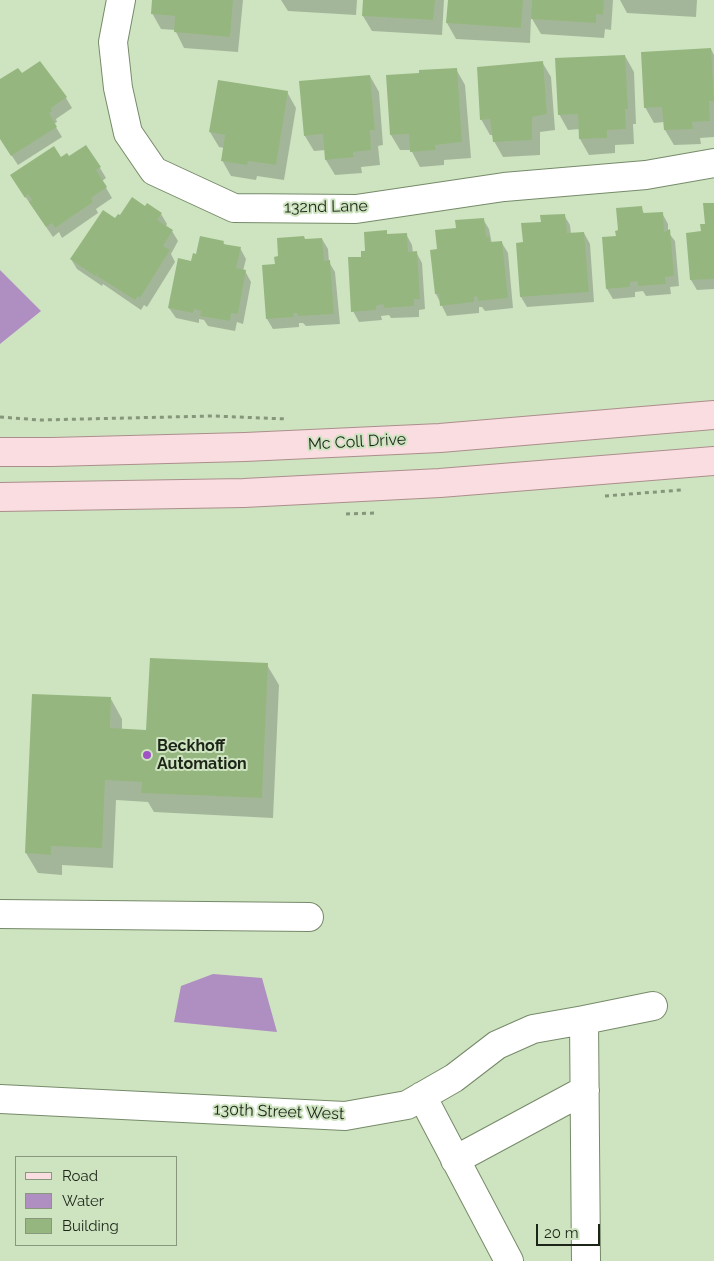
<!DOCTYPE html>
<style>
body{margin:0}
#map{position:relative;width:714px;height:1261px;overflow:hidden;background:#cee4c0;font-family:Raleway,sans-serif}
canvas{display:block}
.legend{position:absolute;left:15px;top:1156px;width:162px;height:90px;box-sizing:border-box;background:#cee4c0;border:1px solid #87987d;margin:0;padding:6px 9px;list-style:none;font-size:15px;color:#1d2518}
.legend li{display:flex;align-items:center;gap:10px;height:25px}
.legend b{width:25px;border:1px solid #87987d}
.scale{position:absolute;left:536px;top:1224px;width:64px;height:22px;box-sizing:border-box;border:2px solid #1d2518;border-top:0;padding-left:6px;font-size:15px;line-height:18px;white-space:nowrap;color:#1d2518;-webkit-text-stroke:4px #cee4c0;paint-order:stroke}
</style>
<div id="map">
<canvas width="714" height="1261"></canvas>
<ul class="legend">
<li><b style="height:6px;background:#fadde0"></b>Road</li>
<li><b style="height:14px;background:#af8ec2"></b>Water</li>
<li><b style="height:14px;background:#96b680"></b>Building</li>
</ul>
<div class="scale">20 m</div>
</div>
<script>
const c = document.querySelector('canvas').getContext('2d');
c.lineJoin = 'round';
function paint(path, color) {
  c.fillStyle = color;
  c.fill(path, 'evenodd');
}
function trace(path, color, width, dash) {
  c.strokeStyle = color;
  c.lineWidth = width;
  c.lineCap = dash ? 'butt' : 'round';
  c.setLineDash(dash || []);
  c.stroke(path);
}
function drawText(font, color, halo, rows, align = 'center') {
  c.font = font + ' Raleway,sans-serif';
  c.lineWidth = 4;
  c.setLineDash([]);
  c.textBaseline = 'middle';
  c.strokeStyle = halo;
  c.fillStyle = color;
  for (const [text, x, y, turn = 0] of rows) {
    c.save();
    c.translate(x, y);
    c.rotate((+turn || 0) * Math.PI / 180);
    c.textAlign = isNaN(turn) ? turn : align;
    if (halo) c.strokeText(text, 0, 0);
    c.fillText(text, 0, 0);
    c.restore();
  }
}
paint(new Path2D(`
 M0,270l41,41 -41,33z
 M213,974l49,4 15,54 -103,-10 7,-36z`), '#af8ec2');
paint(new Path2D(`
 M153,0h90l-5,52 -54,-4 -9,-18 -14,-1 -9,-16z
 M281,0h76l-1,15 -68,-4z
 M364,0h80l-2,35 -70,-4 -9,-15z
 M449,0h164l-2,30 -6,-1 -1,9 -63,-4 -10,-17 -1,26 -74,-4 -9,-16z
 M620,0h77l-1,17 -69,-4z
 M711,49l3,6v82l-14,1 1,6 -27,1 -9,-15 -1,-8 -10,1 -9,-16z
 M625,56l9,16 2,52h-3l1,20 -19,1v8l-26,2 -9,-16v-10l-12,1 -9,-16z
 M542,62l9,15 4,53 -15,2v23l-37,2 -9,-16 -1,-6h-3l-9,-16z
 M456,69l9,16 6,73 -27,2v5l-24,2 -9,-17h-11l-9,-15 30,-61z
 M22,74l44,24 6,10 -16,11 1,3 -3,2 8,13 -44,28 -18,-27v-57z
 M370,76l9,16 4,53 -5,1 2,19 -19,2 1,6 -27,2 -9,-15v-10l-12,1 -9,-15 -4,-54z
 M287,92l9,16 -12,72 -27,-4 -1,4 -25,-4 -9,-16 2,-12 -5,-1 -9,-15z
 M69,158l31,10 6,10 -4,3 10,17 -16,11 2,4 -36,25 -3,-6 -6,5 -35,-51 43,-27z
 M714,204v85l-17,1 -6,-10 -4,-46 15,-1z
 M145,207l16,7 6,10 -1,2 6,5 6,10 -7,13 4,8 -28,45 -3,-2 -3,5 -38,-26 -1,2 -25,-17 -6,-10 44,-39z
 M641,208l4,7 17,-2 6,11v8l7,9 4,45 -9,1 1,7 -25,2 -3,-5 -8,1v5l-22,2 -6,-10 10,-52z
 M564,215l6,10 1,9 13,-1 6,11 4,58 -67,5 -6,-10 21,-74z
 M483,219l6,10 3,15 10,-1 6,10 5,55 -28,3 -3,-4h-3v6l-32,3 -11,-22 2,-44 19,-21z
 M386,232l2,3 18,-1 6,11 1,8 3,-1 6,11 3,46 -6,1v7l-28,1 -2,-3 -8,1 1,4 -23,2 -6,-11 9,-53z
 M322,239l6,10 1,13 6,10 5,52 -34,2 -3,-3h-4v4l-26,2 -6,-10 9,-54 30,-25z
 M223,242l2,3 15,3 6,11 -3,12h2l6,11 -8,42 -6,-2 -2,9 -27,-5 -4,-6 -5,-1v4l-23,-5 -7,-10 28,-53z
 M267,665l12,20 -6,133 -119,-6 -6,-10 -32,-2 -3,68 -51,-3v10l-24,-2 -12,-20 85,-154 11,20v11l26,1z`), '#0003');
paint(new Path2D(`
 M152,0h81l-3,37 -56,-5 1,-16 -24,-2z
 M363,0h72l-2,20 -71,-4z
 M448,0h75l-2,28 -75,-5z
 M532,0h72l-1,15 -7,-1v9l-65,-4z
 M711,48l3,53h-5l1,20 -18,1 1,7 -29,1 -2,-23 -18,1 -3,-56z
 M625,55l3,54h-3l1,20 -19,1v8l-28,1 -1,-25 -20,1 -3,-57z
 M40,61l27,36 -16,11 1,3 -3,2 8,14 -46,29 -11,-17v-60l18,-11 4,5z
 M543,61l4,53 -15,3v23l-39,2 -3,-23 -10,1 -3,-53z
 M457,68l5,74 -27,3 1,5 -26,2 -1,-18 -19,1 -4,-60 33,-2v-3z
 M370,75l5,55h-5l1,20 -18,2 1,5 -29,3 -2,-26 -19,2 -5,-55z
 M218,80l70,11 -12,74 -28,-4 -1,4 -26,-4 4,-26 -16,-3z
 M86,145l15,22 -5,3 11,17 -16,11 2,4 -38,26 -3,-5 -6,4 -17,-25 3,-2 -4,-6 -3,4 -15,-23 44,-29 7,11 6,-4 2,3z
 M132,197l13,9 2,-3 15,10 -5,7 16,10 -10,16 7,4 -30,48 -2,-2 -3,4 -38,-24 2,-3 -4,3 -25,-17 33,-49 12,8 3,-4 2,1z
 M703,203h11v76l-24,1 -4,-47 15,-2 -1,-7h5z
 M642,206l1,7 20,-1 1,20 6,-3 4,47 -9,1 1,7 -28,2v-5l-8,1v5l-24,2 -4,-52 14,-1 -1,-5 3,-1 -2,-22z
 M565,214l2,19 17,-1 5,60 -69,5 -4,-54 7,-1 -2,-19 20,-1 -1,-7z
 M484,218l2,19 3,-1 1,6 12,-1 6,57 -30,3 -1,-5 -3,1v5l-34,4 -1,-12h-4l-5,-44 7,-1 -2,-19 21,-2 -1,-8z
 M387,230v4l20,-1 1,19 9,-1 3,48h-6v7l-30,2 -1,-4 -7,2v4l-25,2 -3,-55h13v-6h4l-1,-19z
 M200,236l24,5 -1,3 18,3 -5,21 10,2 -8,44 -7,-1 -1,8 -30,-5 1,-5 -7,-2 -1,4 -25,-5 10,-50 13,3 2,-8 3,1z
 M304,236l1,3 17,-1 2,23 6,-1 4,54 -36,2 -1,-3h-4l1,4 -28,2 -4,-54 13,-1 -1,-7 4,-1 -1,-18z
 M150,658l118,5 -6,135 -121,-5 1,-11 -37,-2 -3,68 -51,-2v9l-26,-2 7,-159 79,3 -1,31 36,2z`), '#96b680');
const minor = new Path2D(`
 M121,0l-8,42 5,46 10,45 26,38 80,37 122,1 148,-22 142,-12 68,-12
 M0,914l309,3
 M584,1020l2,241
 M422,1096l87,165
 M0,1099l345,17 62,-11 47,-27 43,-33 36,-16 51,-9 69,-14
 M455,1160l130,-70`);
const major = new Path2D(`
 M0,452h52l193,-5 195,-9 274,-23
 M0,497l244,-4 196,-10 274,-22`);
trace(minor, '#768a69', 30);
trace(major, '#ab8e8c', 30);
trace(new Path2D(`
 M0,417l40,3 173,-4 74,3
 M605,496l76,-6
 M346,514l31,-1`), '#85967b', 3, [4, 4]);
trace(minor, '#fff', 28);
trace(major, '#fadde0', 28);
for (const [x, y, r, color] of [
 [147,755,5,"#9f53c4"]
]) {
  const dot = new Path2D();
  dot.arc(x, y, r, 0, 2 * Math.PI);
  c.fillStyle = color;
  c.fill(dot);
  trace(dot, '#cee4c0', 2);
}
drawText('16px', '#1d2518', '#cee4c0', [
 ["132nd Lane",326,207,-1],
 ["Mc Coll Drive",357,442,-3],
 ["130th Street West",279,1112,2]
]);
drawText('bold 16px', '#1d2518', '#cee4c0', [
 ["Beckhoff",157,746],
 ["Automation",157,764]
], 'left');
</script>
